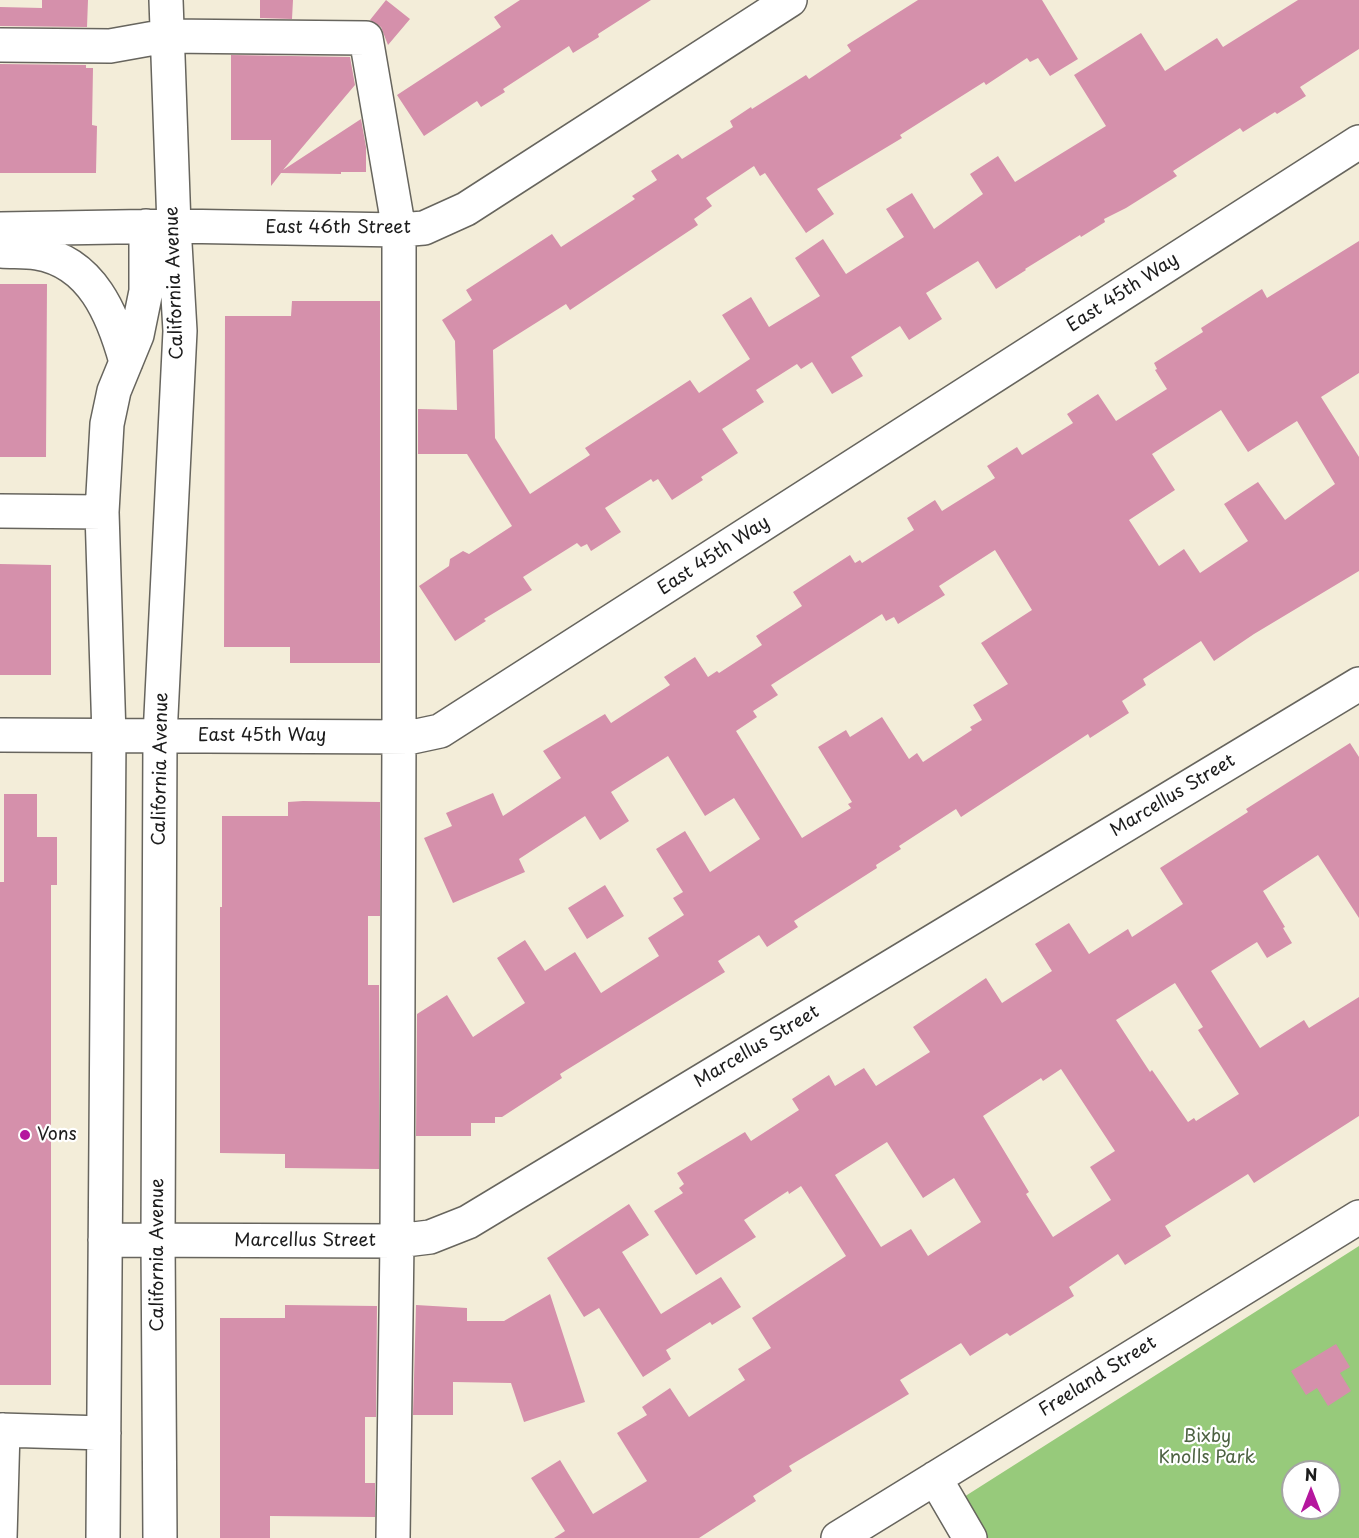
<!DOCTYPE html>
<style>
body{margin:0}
#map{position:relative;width:1359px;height:1538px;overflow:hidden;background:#f3edd9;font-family:"Playpen Sans",sans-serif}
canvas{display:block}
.north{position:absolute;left:1281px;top:1460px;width:60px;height:60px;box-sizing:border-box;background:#fff;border:2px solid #a4a4a4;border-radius:50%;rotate:0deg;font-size:16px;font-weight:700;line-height:24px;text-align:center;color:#1c1c1c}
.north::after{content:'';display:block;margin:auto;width:21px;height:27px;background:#b5179e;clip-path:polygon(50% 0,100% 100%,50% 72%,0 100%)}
</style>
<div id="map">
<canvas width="1359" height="1538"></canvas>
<div class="north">N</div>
</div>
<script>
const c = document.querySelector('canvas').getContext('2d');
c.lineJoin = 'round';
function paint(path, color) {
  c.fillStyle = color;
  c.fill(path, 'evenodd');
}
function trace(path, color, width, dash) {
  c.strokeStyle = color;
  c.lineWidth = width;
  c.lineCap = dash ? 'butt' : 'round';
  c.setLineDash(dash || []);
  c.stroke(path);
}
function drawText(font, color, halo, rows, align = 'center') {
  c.font = font + ' "Playpen Sans",sans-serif';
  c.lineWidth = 4.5;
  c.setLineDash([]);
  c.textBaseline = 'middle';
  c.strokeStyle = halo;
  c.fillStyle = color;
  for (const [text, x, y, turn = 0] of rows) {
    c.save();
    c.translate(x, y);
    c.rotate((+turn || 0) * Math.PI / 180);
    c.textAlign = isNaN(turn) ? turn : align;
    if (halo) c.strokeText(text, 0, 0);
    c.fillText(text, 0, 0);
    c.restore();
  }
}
paint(new Path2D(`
 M1359,1246v292h-381l-22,-36zM1293,1472h36v36h-36z`), '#97ca7b');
paint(new Path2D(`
 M42,0h46l-1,27 -87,-1v-19l42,1z
 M260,0h33l-1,19 -32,-1z
 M386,0l24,19 -22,26 -7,-18 -11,-7z
 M520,0h131l-53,34 1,3 -26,16 -4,-7 -66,43 2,3 -24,15 -4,-6 -53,35 -27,-41 104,-68 -7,-10z
 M918,0h124l36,59 -28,17 -12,-18 -8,4 -3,-4 -41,27 -2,-3 -84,53 2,3 -85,51 17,25 -28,19 -41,-60 -5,3 -6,-10 -48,32 6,8 -18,13 4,6 -128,85 -4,-6 -73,46 2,88 35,56 60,-39 -5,-7 105,-68 9,13 51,-34 -28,-44 29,-18 18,30 51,-31 -25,-38 28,-19 23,35 58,-37 -18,-28 26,-16 22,36 49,-35 -13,-20 28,-18 17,26 91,-56 -32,-51 67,-42 24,38 52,-33 6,9 75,-47h61v49l-59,38 6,9 -29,18 -2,-2 -32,20 -3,-4 -67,43 4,5 -51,32 -22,11 1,3 -24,15 -1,-2 -55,34 1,1 -30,19 -18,-28 -52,32 16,26 -33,21 -9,-14 -49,31 12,19 -31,18 -20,-32 -11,7 -4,-5 -41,26 8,12 -42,27 16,24 -37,24 2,3 -31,20 -14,-21 -5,3 -2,-3 -46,29 16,24 -30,19 -4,-7 -6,3 -4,-4 -54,34 9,13 -48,29 2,2 -31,20 -36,-55 30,-20 1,-7 13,-8 6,3 43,-28 -45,-72h-49v-45l39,1 -2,-69 -13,-21 30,-20 -6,-10 86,-56 9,13 51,-33 23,-15 -3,-3 25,-16 -6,-9 27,-17 4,5 51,-32 -3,-6 21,-14 1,2 54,-34 3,4 42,-28 -4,-6z
 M231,55l119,2 5,28 -72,85 78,-51 5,28v25h-25v2l-60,-1 -10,13v-46h-40z
 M0,64l86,1v3h7l-1,57 5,1 -1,47h-96z
 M1359,241v132l-38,24 38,60v114l-105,63 -40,27 -13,-20 -58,38 3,6 -24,16 7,12 -39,25 -2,-4 -127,83 -5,-8 -57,37 2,3 -25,16 1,3 -83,53 4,6 -31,20 -8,-12 -41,26 7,11 -165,102 2,4 -60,39h-7v6h-24v13h-55l1,-122 30,-19 26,42 52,-34 -28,-45 28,-18 20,31 30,-19 26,41 58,-37 -11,-18 36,-23 -11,-17 10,-6 -27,-43 29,-18 25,41 50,-33 -26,-41 -29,18 -37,-60 -57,36 18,29 -29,19 -15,-24 -66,43 6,13 -72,31 -29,-65 28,-12 -6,-13 47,-20 10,23 58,-38 -18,-27 62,-37 6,9 59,-38 -6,-8 31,-20 13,20 9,-6 2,2 43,-28 -6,-9 46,-30 -9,-14 57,-37 5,8 5,-3 2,3 52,-33 -7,-12 28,-18 7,11 53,-33 -8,-12 30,-19 5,8 51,-32 -6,-9 31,-20 18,27 51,-32 -12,-19 2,-1 -3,-6 49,-31 -2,-4 61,-39 5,9zM1221,410l27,42 49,-31 38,63 -50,36 -27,-38 -34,22 24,37 -48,32 -16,-24 -25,17 -30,-46 46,-30 -23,-36zM995,550l37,60 -51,33 27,41 -35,21 9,15 -12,7 2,3 -49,32 -6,-9 -8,6 -27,-42 -32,20 -4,-7 -28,17 34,55 -4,2 3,4 -49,30 -66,-107 21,-14 -4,-6 25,-16 -7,-10 111,-71 4,7 8,-4 4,7 47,-29 -6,-9z
 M0,284h47l-1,173h-46z
 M292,301h88v362h-90v-16h-66l1,-331h66z
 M0,564l51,1v110h-51z
 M1350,743l9,14v161l-41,-63 -55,36 22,36 -2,1 9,15 -25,15 -10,-16 -46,29 49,77 44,-28 5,8 50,-31v119l-105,67 -6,-9 -83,52 6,10 -46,29 -7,-11 -49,33 5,9 -64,40 -3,-3 -37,23 -9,-13 -61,37 9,14 -120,72 3,5 -39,25 3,5 -57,37h-145l11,-7 -34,-53 29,-18 33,54 54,-33 -30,-48 30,-18 -5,-8 28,-19 19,29 56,-37 -7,-11 33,-21 -19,-30 94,-62 -45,-70 -12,8 -1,-3 -44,29 12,17 -60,38 -42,-64 29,-18 -4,-5 5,-4 -7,-11 68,-41 6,9 48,-31 -7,-11 37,-24 6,11 29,-18 12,18 54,-34 -17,-25 73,-49 16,25 50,-32 -17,-27 34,-21 20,31 39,-25 4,8 51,-33 -23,-36 88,-56 -2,-3zM1175,983l28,44 -5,3 41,64 -43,27 -2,-3 -6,4 -36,-52 -2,2 -34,-52zM1061,1069l54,82 -25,16 21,33 -58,37 -27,-43 3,-2 -46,-76 58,-38 2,3zM887,1142l36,56 31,-20 27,44 -53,34 -17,-27 -30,18 -46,-72z
 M4,794h33v43h20v48h-6v500h-51v-503h4z
 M303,801l77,1v114h-12v69h11v184l-94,-1v-14l-65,-1v-246h2v-91h66v-14z
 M605,885l19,31 -37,23 -19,-31z
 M629,1204l20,31 -27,17 39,62 60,-37 20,30 -29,18 -2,-3 -44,28 5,9 -28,18 -44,-69 -15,9 -37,-59z
 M550,1294l35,108 -61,20 -13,-39 -58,-1v33h-40l3,-110 51,3v13h37z
 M285,1305l92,1 -1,111h-11v66h10v34l-105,-1v22h-50v-220h65z
 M1336,1344l14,23 -10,6 11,18 -23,15 -11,-18 -11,7 -15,-24z`), '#d590ab');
const minor = new Path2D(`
 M0,45l110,1 56,-10 200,2 33,192v507l-2,504 -4,297
 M0,229l174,-3 225,4 25,-2 42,-19 324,-209
 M0,251c12,1 25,0 37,2 55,9 76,62 89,109
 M0,511l102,1
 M0,735l412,2 28,-6 919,-589
 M105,1240l292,1 33,-4 38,-15 891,-538
 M0,1430l104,3
 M935,1478l35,60
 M0,1538l3,-108
 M103,1538l6,-802 -7,-224 5,-88 7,-33 23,-56 9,-44v-65
 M160,1538l-2,-297 2,-505 20,-405 -6,-105 -8,-226
 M838,1538l521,-321`);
trace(minor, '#67655e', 36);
trace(minor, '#fff', 33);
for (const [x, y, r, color] of [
 [25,1135,6,"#b5179e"]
]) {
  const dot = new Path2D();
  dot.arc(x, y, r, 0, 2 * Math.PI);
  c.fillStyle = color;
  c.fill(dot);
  trace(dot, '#fff', 2);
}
drawText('18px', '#1c1c1c', '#fff', [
 ["East 46th Street",338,228],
 ["California Avenue",175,283,-92],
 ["East 45th Way",1123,293,-33],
 ["East 45th Way",714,556,-33],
 ["East 45th Way",262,736],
 ["California Avenue",161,769,-89],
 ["Marcellus Street",1173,796,-31],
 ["Marcellus Street",757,1047,-31],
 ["Marcellus Street",305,1241],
 ["California Avenue",158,1255,-90],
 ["Freeland Street",1098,1377,-32]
]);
drawText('18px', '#1c1c1c', '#fff', [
 ["Vons",37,1135]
], 'left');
drawText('18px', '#4d6242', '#fff', [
 ["Bixby",1207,1437],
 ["Knolls Park",1207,1458]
]);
</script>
